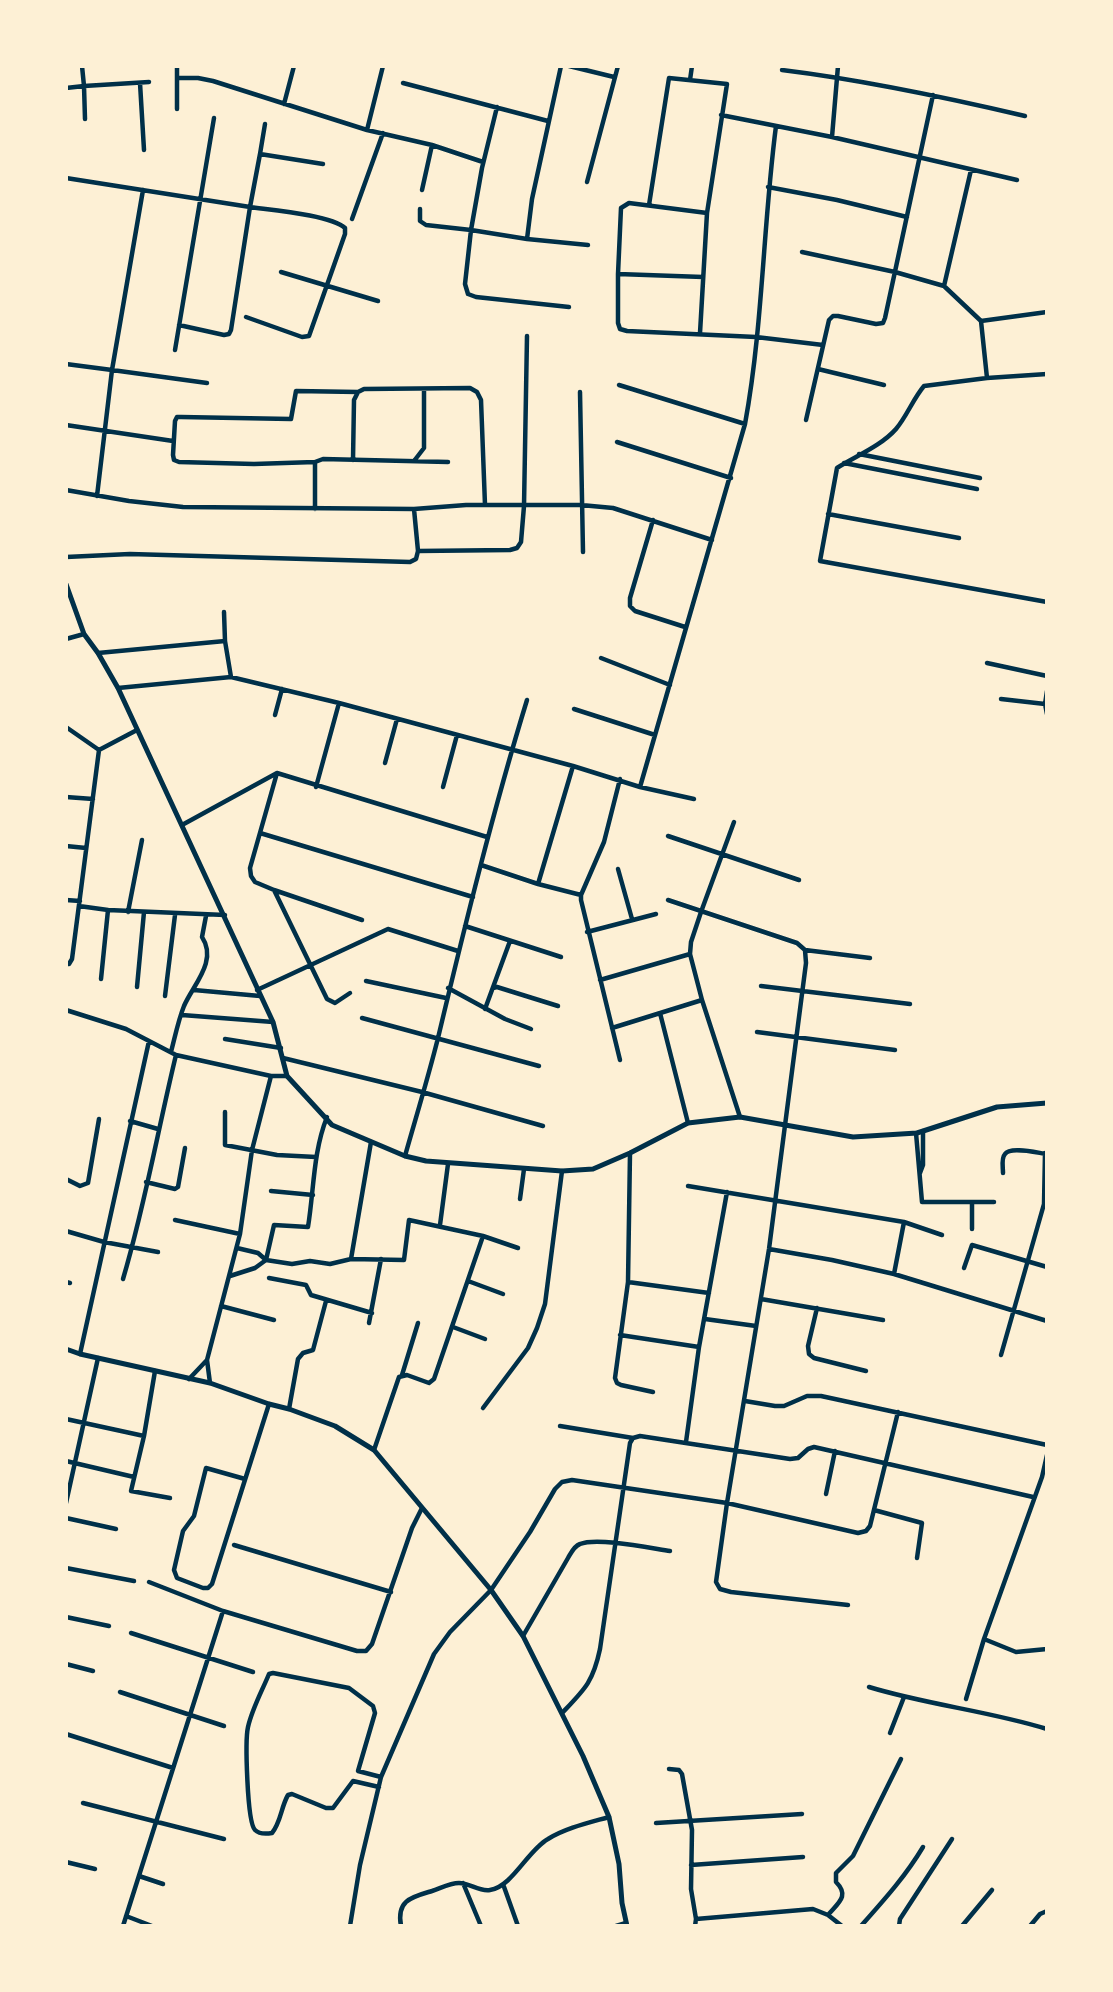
<!DOCTYPE html>
<style>
body{margin:0}
#map{position:relative;width:1113px;height:1992px;overflow:hidden;background:#fdf0d5;font-family:"Libre Baskerville",serif}
canvas{display:block}
.frame{position:absolute;inset:0;border:68px solid #fdf0d5;pointer-events:none}
</style>
<div id="map">
<canvas width="1113" height="1992"></canvas>
<div class="frame"></div>
</div>
<script>
const c = document.querySelector('canvas').getContext('2d');
c.lineJoin = 'round';
function trace(path, color, width, dash) {
  c.strokeStyle = color;
  c.lineWidth = width;
  c.lineCap = dash ? 'butt' : 'round';
  c.setLineDash(dash || []);
  c.stroke(path);
}
trace(new Path2D(`
 M177,66v43
 M561,66l-29,133 -5,40 61,6
 M569,66l45,11
 M782,70c82,10 162,27 243,46
 M178,78h20l15,3 154,49 65,15 51,17
 M690,80l2,-14
 M140,83l4,67
 M403,83l145,38
 M66,88l18,-2 -2,-20
 M284,104l10,-38
 M721,115l111,22 185,43
 M85,119l-1,-33 65,-4
 M367,130l16,-64
 M832,137l6,-71
 M260,154l5,-30
 M66,178l184,29 10,-53 63,10
 M587,182l31,-116
 M768,187l69,13 70,17
 M143,190l-31,180 95,13
 M422,190l10,-45
 M649,205l20,-127 58,6 -20,129 -7,120
 M420,209v12l6,4 45,5 11,-62 15,-61
 M707,213l-78,-10 -8,5 -3,66v49l2,6 7,2 129,6 67,8
 M352,219l31,-86
 M527,239l-56,-9 -6,54 3,10 8,3 93,10
 M802,252l93,20 49,14 37,35 6,57
 M281,272l97,29
 M618,274l85,3
 M944,286l27,-116
 M981,321l66,-9
 M179,325l45,10 5,-1 2,-4 19,-123c21,3 81,8 95,21v6l-36,102 -7,1 -56,-20
 M175,350l39,-232
 M66,364l46,6 -15,126
 M818,369l66,16
 M1047,374l-60,4 -63,8c-11,13 -17,30 -28,43 -15,17 -40,27 -59,39l-17,93 227,41
 M619,385l126,39
 M580,392l3,160
 M806,420l23,-100 4,-4h5l38,8 7,-1 2,-5 48,-223
 M66,425l107,16
 M617,442l114,36
 M859,454l121,24
 M353,460l1,-60 4,-8 6,-3 106,-1 7,4 4,8 4,105
 M414,461l10,-13v-59
 M315,462l-61,2 -75,-2 -5,-2 -1,-5 2,-34 2,-4h4l110,2 5,-28 62,1
 M844,463l133,26
 M66,490l63,11 54,6 231,2 52,-4h115l32,3 99,32
 M315,509v-47l8,-3 125,3
 M828,514l131,24
 M653,520l-23,78v8l5,5 50,16
 M418,551l92,-1 7,-2 4,-6 3,-36 3,-170
 M66,557l64,-3 280,8 6,-3 2,-8 -4,-42
 M66,639l18,-5
 M225,641l6,36
 M98,653l127,-12 -1,-29
 M601,658l69,27
 M987,663l60,13
 M118,688l113,-11 108,26 234,63 67,21 54,12
 M1047,691l-2,13 2,10
 M1001,699l44,5
 M574,709l81,26
 M275,715l7,-26
 M66,727l33,23 38,-20
 M385,763l12,-44
 M277,773l-27,95 1,8 4,6 19,8 88,30
 M316,787l23,-84
 M443,787l14,-52
 M640,787l105,-363c18,-98 18,-199 31,-298
 M66,797l27,2
 M734,822l-33,90 -10,30 -1,12 12,46 38,117
 M182,825l95,-52 210,64
 M260,833l213,64
 M668,836l131,44
 M66,846l20,2
 M481,865l57,19 43,11
 M618,869l14,50
 M538,884l35,-118
 M274,890l53,109 8,4 15,-10
 M66,900l14,1
 M668,900l129,43 8,7 65,8
 M79,906l29,4
 M128,912l14,-72
 M465,926l96,31
 M587,932l69,-18
 M805,950l1,13 -37,286 -42,254 -11,79 4,7 11,3 117,13
 M66,964h3l3,-5 27,-209
 M101,979l7,-69 117,5
 M600,980l90,-26
 M366,981l80,17
 M761,986l149,18
 M137,987l7,-75
 M448,988l57,31 26,10
 M493,988l4,-1 61,19
 M194,990l66,6
 M257,990l131,-61 70,22
 M165,996l10,-81
 M485,1009l25,-68
 M66,1010l60,19 50,26 95,21h16
 M660,1013l28,110
 M182,1015l91,7
 M362,1018l177,48
 M612,1028l90,-28
 M757,1032l138,18
 M225,1039l56,9
 M171,1052c4,-15 7,-31 13,-46 9,-21 34,-45 18,-69l4,-21
 M283,1058l139,34 121,34
 M620,1060l-39,-160v-5l23,-53 16,-63
 M225,1112v33l52,10 39,2
 M130,1121l28,8
 M916,1133l6,69h72
 M630,1153l-2,129 -13,96 2,5 4,2 32,7
 M405,1156c11,-39 23,-78 33,-118 27,-113 55,-227 89,-338
 M920,1173l3,-8v-34
 M1003,1173c0,-6 -2,-15 2,-19 5,-8 33,-1 42,0
 M66,1179l14,7 8,-3 11,-64
 M146,1182l29,7 3,-2 7,-39
 M688,1186l216,36 38,13
 M271,1191l42,4
 M520,1199l4,-30
 M972,1202v27
 M175,1220l65,14
 M440,1225l8,-61
 M66,1231l38,11 54,10
 M237,1248l21,5 8,7 26,4 18,-3 20,3 21,-5 53,1 5,-40 74,16 35,12
 M769,1249l63,11 62,14 153,47
 M351,1259l20,-117
 M964,1268l8,-23 75,22
 M894,1274l10,-52
 M230,1276l25,-8 11,-8 8,-35 34,2c6,-37 5,-75 19,-110
 M269,1278l37,7 5,10 61,18
 M123,1279c22,-74 35,-150 53,-224
 M468,1281l35,13
 M66,1282l4,1
 M628,1282l81,11
 M761,1299l122,21
 M221,1306l53,14
 M817,1308l-9,38 1,8 5,4 52,13
 M705,1319l51,7
 M369,1323l12,-64
 M453,1327l32,12
 M620,1335l79,12
 M80,1354l69,-313
 M1001,1355l43,-151 1,-51
 M155,1371l-11,65 -13,55 39,7
 M402,1375l16,-52
 M189,1379l18,-19
 M210,1383l-3,-23 33,-126 12,-84 19,-74
 M745,1401l30,5h9l23,-10h14l226,49
 M483,1408l45,-60 9,-20 8,-24 17,-133
 M289,1409l9,-50 5,-6 10,-3 13,-49
 M66,1419l78,17
 M560,1426l73,12
 M686,1442l13,-95 28,-155
 M374,1450l25,-73 8,-2 22,8 5,-4 49,-143
 M66,1461l68,16
 M245,1479l-39,-11 -12,48 -11,15 -9,39 3,8 26,10h5l4,-4 57,-180
 M826,1494l9,-43
 M66,1503l32,-145
 M874,1510l48,13 -5,35
 M66,1518l50,11
 M234,1545l157,47
 M66,1568l68,13
 M149,1582l74,29 134,40h9l6,-7 40,-116 10,-20
 M66,1617l43,9
 M131,1633l122,39
 M523,1636l45,-78c3,-5 6,-12 12,-14 17,-7 70,4 90,7
 M984,1639l32,13 31,-3
 M66,1664l27,7
 M869,1687c59,18 120,24 178,42
 M120,1692l104,34
 M966,1699l18,-60 58,-162 5,-22
 M562,1713c23,-24 31,-31 38,-64l30,-206 3,-5 7,-2 150,23 8,-1 10,-9 6,-2 219,50
 M890,1733l14,-36
 M66,1734l107,34
 M669,1769l10,1 3,4 10,56 -1,59 5,30 -1,7
 M379,1787l-26,-6 -20,27h-7l-34,-14 -4,1c-7,12 -7,27 -16,38 -6,1 -13,1 -17,-3 -8,-8 -10,-90 -7,-103 4,-18 14,-36 21,-53l4,-1 76,15 24,18 2,7 -17,58 23,6
 M83,1803l141,36
 M656,1823l146,-9
 M66,1862l29,7
 M691,1865l112,-8
 M139,1876l24,8
 M463,1883l18,43
 M503,1884l15,42
 M828,1915c10,-12 22,-19 8,-33v-9l17,-17 48,-97
 M126,1916l26,10
 M696,1919l117,-10 15,6 14,11
 M123,1926l100,-315
 M350,1926l10,-61 21,-88 53,-123 16,-22 41,-42 39,-58 25,-43 7,-7 10,-2 155,23 131,30 8,-2 4,-5 28,-114
 M401,1926c-5,-26 11,-29 31,-35 9,-3 18,-8 27,-8 11,0 20,9 31,7 22,-3 38,-40 58,-51 18,-11 40,-16 61,-22
 M616,1926l10,-3
 M861,1926c23,-26 44,-49 62,-79
 M899,1926l1,-7 52,-80
 M962,1926l30,-36
 M1030,1926l10,-12 7,-3`), '#003049', 4.5);
trace(new Path2D(`
 M66,584l18,50 14,19 20,35 155,334 14,54 45,49 73,31 21,5 136,10 31,-2 37,-16 58,-30 52,-6 113,20 64,-4 80,-26 50,-4
 M66,1349l14,5 130,29 59,21 20,5 46,17 39,24 117,140 32,46 60,120 26,61 10,47 3,39 5,23`), '#003049', 5);
</script>
